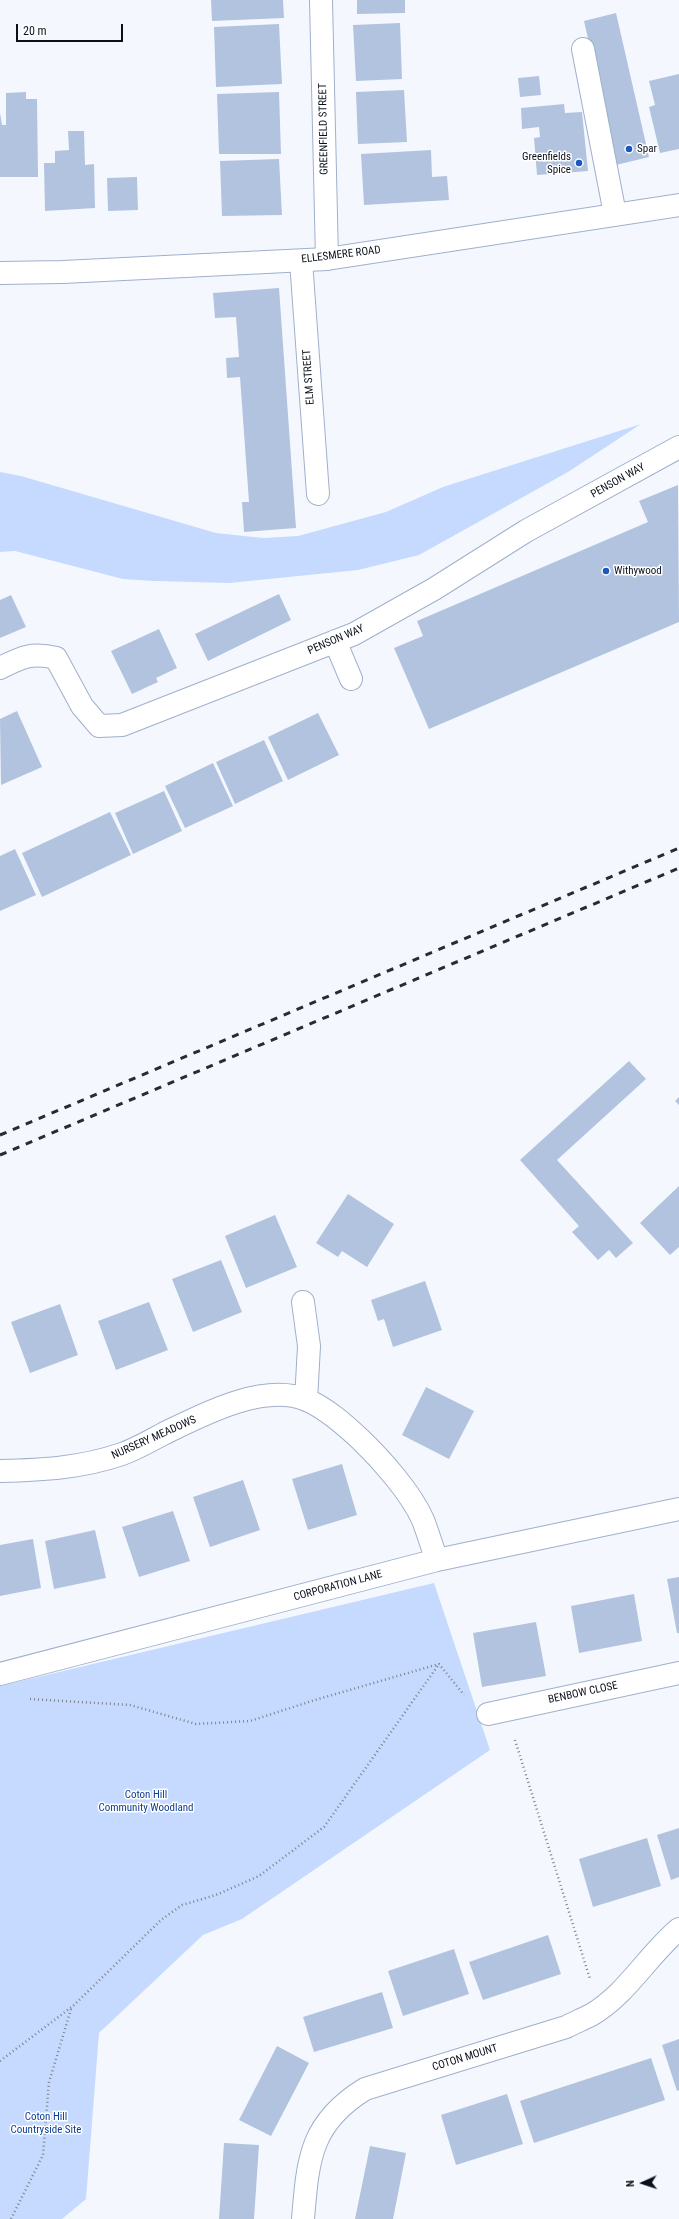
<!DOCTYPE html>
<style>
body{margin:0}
#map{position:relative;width:679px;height:2219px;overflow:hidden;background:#f4f8fe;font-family:"Roboto Condensed",sans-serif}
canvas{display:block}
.north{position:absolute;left:623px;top:2163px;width:40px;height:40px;-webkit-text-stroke:3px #fff;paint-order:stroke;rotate:267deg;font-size:11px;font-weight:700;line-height:16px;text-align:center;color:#0b111b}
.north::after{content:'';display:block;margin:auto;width:14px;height:18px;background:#0b111b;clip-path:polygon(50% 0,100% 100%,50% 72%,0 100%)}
.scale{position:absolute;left:16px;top:24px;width:107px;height:18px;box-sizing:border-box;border:2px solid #0b111b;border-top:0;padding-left:5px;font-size:12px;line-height:14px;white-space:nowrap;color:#0b111b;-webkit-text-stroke:3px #fff;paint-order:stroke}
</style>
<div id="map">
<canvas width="679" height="2219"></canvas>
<div class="north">N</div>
<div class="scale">20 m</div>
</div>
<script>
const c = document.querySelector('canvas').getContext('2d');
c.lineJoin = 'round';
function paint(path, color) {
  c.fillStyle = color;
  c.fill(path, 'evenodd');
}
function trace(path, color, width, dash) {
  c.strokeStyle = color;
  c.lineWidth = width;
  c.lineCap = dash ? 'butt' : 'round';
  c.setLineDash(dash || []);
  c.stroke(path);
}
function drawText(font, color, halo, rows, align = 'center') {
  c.font = font + ' "Roboto Condensed",sans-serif';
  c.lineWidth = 3;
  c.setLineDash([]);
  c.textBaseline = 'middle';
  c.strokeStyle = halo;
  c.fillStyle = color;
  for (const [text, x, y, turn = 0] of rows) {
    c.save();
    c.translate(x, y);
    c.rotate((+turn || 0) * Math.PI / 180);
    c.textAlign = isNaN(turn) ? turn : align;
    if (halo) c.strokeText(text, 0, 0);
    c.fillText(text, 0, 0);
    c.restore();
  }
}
paint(new Path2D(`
 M641,424l-73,48 -149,83 -61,15 -129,13 -75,-2 -31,-2 -108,-28 -15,1v-80l21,4 195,57 47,5 35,-2 88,-24 57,-25z
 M434,1583l56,167 -248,169 -39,16 -104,98 -13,166 -24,20h-62v-533z`), '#c5dafe');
paint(new Path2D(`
 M211,0h72l1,18 -72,3z
 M357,0h48v13l-48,1z
 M616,13l33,144 -37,9 -10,-66 -18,-79z
 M400,23l2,56 -46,2 -3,-56z
 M279,24l3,60 -66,3 -2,-60z
 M679,74v75l-19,4 -11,-46 6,-2 -6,-24z
 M539,76l2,19 -21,2 -2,-19z
 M404,90l3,52 -49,2 -2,-52z
 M26,92v7h11l1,78h-38v-64l2,12h4v-32z
 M279,92l2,62h-62l-2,-60z
 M564,104l1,9 17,-1 6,59 -51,4 -3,-37 6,-1 -1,-10 -17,2 -1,-21z
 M68,131h16l1,34 9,-1 1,44 -50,3 -1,-48h11v-12l14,-1z
 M431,150l1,27 15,-1 2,24 -85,5 -3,-51z
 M279,159l3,56 -60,1 -2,-55z
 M137,177l1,33 -30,1 -1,-33z
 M279,288l17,240 -52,4 -2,-30h7l-9,-125 -13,1 -1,-20 13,-1 -3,-40 -21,1 -2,-25z
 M678,485l1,137 -250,107 -35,-81 29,-12 -6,-15 231,-99 -9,-21z
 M279,594l12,26 -83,41 -13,-27z
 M11,595l15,32 -26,11v-38z
 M159,629l18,39 -21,10 2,4 -26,12 -21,-43z
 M17,711l25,56 -41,18 -1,-66z
 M318,713l21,42 -51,25 -20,-43z
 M264,740l19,41 -48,23 -19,-42z
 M213,763l20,43 -48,22 -20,-42z
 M164,791l18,40 -49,23 -18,-41z
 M110,812l21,43 -89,42 -20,-44z
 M15,849l21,46 -36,16v-55z
 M629,1061l17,18 -89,81 76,83 -17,15 -7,-8 -11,10 -26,-28 7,-6 -59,-66z
 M679,1097v8l-4,-4z
 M679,1186v61l-9,8 -30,-32z
 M348,1194l46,30 -27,43 -25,-16 -4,6 -22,-14z
 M275,1215l22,52 -51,21 -21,-52z
 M221,1260l21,52 -49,20 -21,-53z
 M425,1281l17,49 -49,17 -9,-28 -6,2 -7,-21z
 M149,1302l19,48 -52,20 -18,-49z
 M60,1304l18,51 -48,18 -19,-51z
 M426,1387l48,24 -25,48 -47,-24z
 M342,1464l15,51 -49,15 -16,-51z
 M243,1480l17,50 -50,17 -17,-50z
 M173,1511l17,50 -51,16 -17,-50z
 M95,1530l11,48 -52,11 -9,-48z
 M33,1539l8,49 -41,8v-51z
 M679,1577v56h-2l-10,-54z
 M634,1594l8,47 -63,12 -8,-47z
 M536,1622l10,54 -64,11 -9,-54z
 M679,1828v49l-8,3 -14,-45z
 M647,1838l14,48 -68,21 -14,-48z
 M548,1935l13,39 -78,26 -14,-38z
 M454,1949l15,45 -66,22 -15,-45z
 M382,1992l11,36 -79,24 -11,-35z
 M679,2039v51l-2,1 -15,-46z
 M277,2046l32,17 -38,73 -32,-16z
 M651,2058l14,42 -131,43 -14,-42z
 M507,2094l16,50 -67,21 -15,-50z
 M224,2143l35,2 -5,74h-35z
 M370,2146l36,7 -13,66h-38z`), '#b2c3df');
const minor = new Path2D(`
 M321,0l6,259
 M583,49l32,165
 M301,261l17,233
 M335,641l16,38
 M0,668c22,-11 32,-16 56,-10l26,48 17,20 23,-1 232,-91 80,-45 92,-58 153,-84
 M303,1302l6,44 -3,54
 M0,1471c43,-1 81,-3 122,-17 14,-5 28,-13 41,-20 39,-19 100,-52 144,-34 20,9 37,24 53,39 22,21 51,54 63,81 5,13 9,27 14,40
 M0,1674l437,-114 242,-51
 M488,1714l191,-41
 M303,2219c5,-60 7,-96 62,-130l201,-62c8,-4 17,-8 25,-12 35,-20 57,-60 88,-86`);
const major = new Path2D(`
 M0,273l63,-1 264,-13 352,-54`);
trace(minor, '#9fb0cb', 24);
trace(major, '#9fb0cb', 24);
trace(new Path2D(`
 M30,1699l100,6 66,19 54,-3 65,-21 124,-36 25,31
 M515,1740l75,239
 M0,2061l73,-55 88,-86 21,-15 34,-10 43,-19 65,-49 115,-163
 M11,2219l32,-64 6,-73 23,-76`), '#7e838b', 2.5, [1, 3]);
trace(minor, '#fff', 22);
trace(major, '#fff', 22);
trace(new Path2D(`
 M0,1135l679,-287
 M0,1155l679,-287`), '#262c35', 3, [7, 7]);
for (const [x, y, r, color] of [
 [629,149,4,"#1957c3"],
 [579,163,4,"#1957c3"],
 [606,571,4,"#1957c3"]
]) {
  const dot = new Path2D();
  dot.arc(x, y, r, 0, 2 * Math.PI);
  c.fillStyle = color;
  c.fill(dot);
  trace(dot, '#fff', 1.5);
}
drawText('11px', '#0b111b', '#fff', [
 ["GREENFIELD STREET",324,129,-91],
 ["ELLESMERE ROAD",341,255,-7],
 ["ELM STREET",309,377,-94],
 ["PENSON WAY",618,481,-29],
 ["PENSON WAY",336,640,-23],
 ["NURSERY MEADOWS",154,1438,-24],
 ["CORPORATION LANE",338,1586,-15],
 ["BENBOW CLOSE",583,1693,-12],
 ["COTON MOUNT",465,2058,-17]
]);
drawText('11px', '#0b111b', '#fff', [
 ["Spar",637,149],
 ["Greenfields",571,157,"right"],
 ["Spice",571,170,"right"],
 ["Withywood",614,571]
], 'left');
drawText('11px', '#0c3e93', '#fff', [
 ["Coton Hill",146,1795],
 ["Community Woodland",146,1808],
 ["Coton Hill",46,2117],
 ["Countryside Site",46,2130]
]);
</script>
